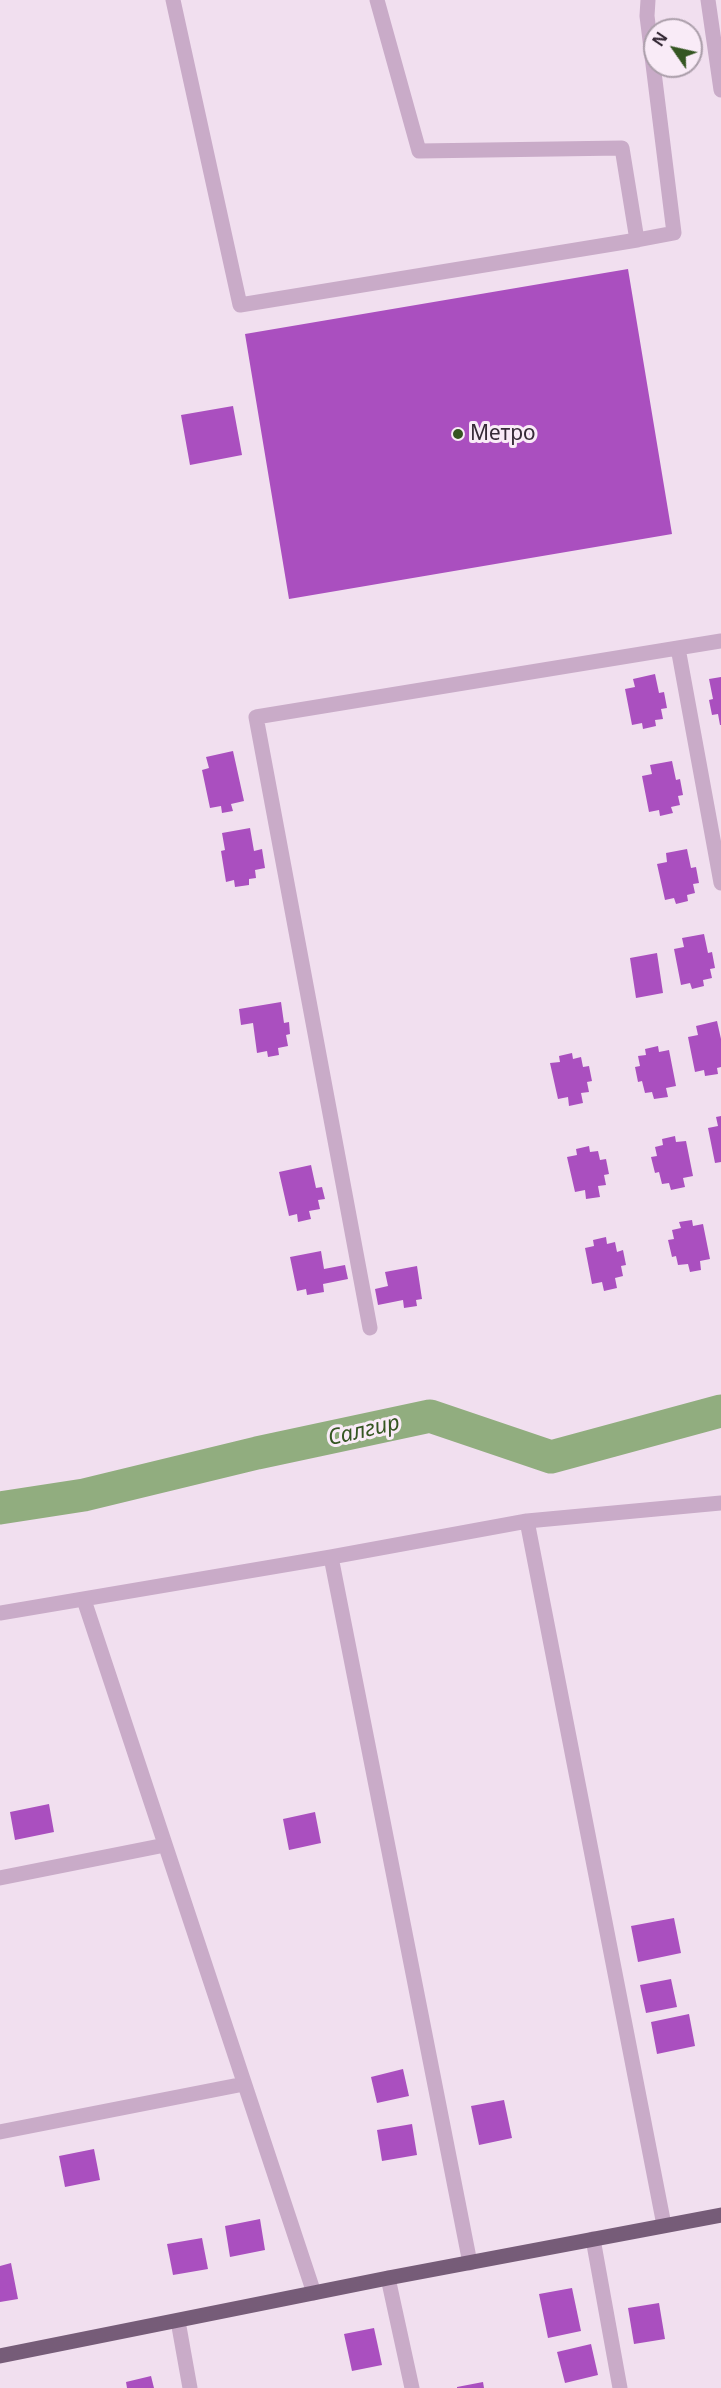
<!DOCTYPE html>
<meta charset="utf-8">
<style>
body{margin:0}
#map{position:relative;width:721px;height:2388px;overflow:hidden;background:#f1dfef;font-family:"Noto Sans",sans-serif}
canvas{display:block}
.north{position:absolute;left:643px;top:18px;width:60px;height:60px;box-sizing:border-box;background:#f9ebf7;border:2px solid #ab9eaa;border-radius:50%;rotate:304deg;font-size:16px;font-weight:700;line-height:24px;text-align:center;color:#362a37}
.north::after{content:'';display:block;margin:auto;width:21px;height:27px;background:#355622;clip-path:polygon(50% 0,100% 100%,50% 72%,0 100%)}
</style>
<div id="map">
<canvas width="721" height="2388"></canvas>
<div class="north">N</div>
</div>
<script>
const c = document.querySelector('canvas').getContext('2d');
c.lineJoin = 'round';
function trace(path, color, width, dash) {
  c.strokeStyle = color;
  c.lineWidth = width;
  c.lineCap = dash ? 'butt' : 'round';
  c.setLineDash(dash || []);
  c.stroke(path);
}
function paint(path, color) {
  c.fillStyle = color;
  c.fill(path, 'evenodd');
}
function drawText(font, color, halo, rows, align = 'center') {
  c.font = font + ' "Noto Sans",sans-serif';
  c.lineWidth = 6;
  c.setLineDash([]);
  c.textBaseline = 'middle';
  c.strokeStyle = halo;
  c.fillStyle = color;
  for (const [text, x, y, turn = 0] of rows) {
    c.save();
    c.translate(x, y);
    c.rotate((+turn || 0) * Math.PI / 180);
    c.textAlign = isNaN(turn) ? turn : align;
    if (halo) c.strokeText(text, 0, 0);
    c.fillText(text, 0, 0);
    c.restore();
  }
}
trace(new Path2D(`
 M0,1508l84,-13 173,-42 173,-37 121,41 170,-46`), '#91ad7f', 33);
paint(new Path2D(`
 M628,269l44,265 -383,65 -44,-265z
 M233,406l9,49 -52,10 -9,-50z
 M655,674l4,19 5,-1 3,16 -6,1 2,10 -8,1 1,6 -13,3 -1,-6 -10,2 -7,-36 10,-2 -2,-8z
 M721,677v48h-1l-2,-11 -6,1 -3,-15 4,-1 -4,-20z
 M233,751l11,50 -13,3 2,7 -11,2 -1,-7 -11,2 -8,-38 7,-2 -3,-11z
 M672,761l4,19 4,-1 3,16 -5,1 2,9 -9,2 2,6 -13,3 -1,-6 -10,2 -7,-36 10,-2 -2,-9z
 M250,828l4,23 8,-2 3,19 -10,2 1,8 -7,1v6l-14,2 -1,-7 -8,2 -5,-31 4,-1 -3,-17z
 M687,849l4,19 5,-1 3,16 -6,1 2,9 -8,2 1,6 -12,3 -2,-6 -9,2 -8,-36 10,-2 -1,-9z
 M704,934l4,19 4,-1 3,16 -5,1 2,9 -9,2 1,6 -12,3 -2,-6 -9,2 -7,-36 10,-2 -2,-9z
 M657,953l6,40 -27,5 -6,-40z
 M281,1002l3,21 5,-1 1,12 -4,1 2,11 -10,2 1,7 -11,2 -1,-6 -10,2 -4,-30 -12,2 -2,-16z
 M717,1021l4,18v28l-4,1 1,6 -13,2 -1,-6 -9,2 -7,-35 10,-2 -2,-9z
 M658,1046l1,6 10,-2 7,36 -10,2 2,9 -14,2 -2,-7 -7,1 -3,-12 -4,1 -3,-15 5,-1 -2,-10 8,-1 -1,-6z
 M572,1053l1,6 8,-2 2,10 6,-1 3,15 -5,1 2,10 -8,1 2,10 -14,3 -1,-9 -10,2 -8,-36 10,-1 -1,-6z
 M721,1116v46l-6,1 -7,-35 10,-2 -2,-9z
 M675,1136l1,6 10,-1 7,35 -10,2 2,9 -14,3 -2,-7 -7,1 -3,-12 -4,1 -4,-16 6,-1 -2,-9 8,-2 -1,-6z
 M589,1146l1,6 8,-1 2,9 6,-1 3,15 -5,1 2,10 -8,1 2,11 -14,2 -1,-9 -10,2 -8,-35 10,-2 -1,-6z
 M311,1165l5,23 6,-1 3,12 -7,1 2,9 -11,2 2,8 -13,3 -1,-8 -8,2 -10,-44z
 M692,1220l1,6 10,-2 7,35 -10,2 1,9 -11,2 -2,-8 -10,1 -2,-9 -4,1 -4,-17 6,-1 -2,-9 9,-2 -2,-6z
 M606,1237l1,7 8,-2 2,10 6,-2 3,15 -5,1 2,10 -8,2 2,10 -13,3 -2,-9 -10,2 -7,-36 9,-2 -1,-6z
 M321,1251l3,18 21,-4 3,14 -25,5 1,8 -17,3 -1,-6 -9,2 -7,-34z
 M417,1266l5,33 -6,1 1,6 -13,2 -1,-8 -25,5 -3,-16 13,-3 -3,-14z
 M49,1804l5,28 -39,8 -5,-28z
 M315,1812l6,31 -32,7 -6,-31z
 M674,1918l7,35 -43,9 -7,-36z
 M671,1979l6,28 -31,6 -6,-28z
 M689,2014l6,32 -38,8 -6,-32z
 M403,2069l6,27 -32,7 -6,-26z
 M504,2100l8,38 -33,7 -8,-39z
 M412,2124l5,31 -35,6 -5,-31z
 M94,2149l6,31 -35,7 -6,-31z
 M260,2219l5,31 -35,7 -5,-31z
 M202,2238l6,31 -35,6 -6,-31z
 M11,2263l7,36 -18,3v-36z
 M572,2288l9,43 -33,7 -9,-44z
 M659,2303l6,36 -31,5 -6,-36z
 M374,2328l8,37 -30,6 -8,-37z
 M591,2344l7,31 -33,8 -8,-31z
 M151,2376l3,12h-27l-1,-6z
 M483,2382l1,6h-27v-1z`), '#aa4fbf');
trace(new Path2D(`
 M173,0l67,305 397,-65 -15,-92 -203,3 -42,-151
 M708,0l13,90
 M637,240l37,-7 -27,-217 1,-16
 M678,648l43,235
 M370,1328l-114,-611 465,-76
 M527,1521l137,704
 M331,1557l139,706
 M84,1600l230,693
 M0,1613l331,-56 196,-36 194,-18
 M0,1878l165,-33
 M0,2132l244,-48
 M593,2239l27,149
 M388,2278l24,110
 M178,2321l12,67`), '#c9abc8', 15);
trace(new Path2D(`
 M0,2356l388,-78 333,-63`), '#765c78', 15);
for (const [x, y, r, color] of [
 [458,434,6,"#355622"]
]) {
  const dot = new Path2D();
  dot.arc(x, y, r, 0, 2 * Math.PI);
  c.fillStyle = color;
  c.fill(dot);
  trace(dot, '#f9ebf7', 2);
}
drawText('21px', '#362a37', '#f9ebf7', [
 ["Метро",470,434]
], 'left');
drawText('italic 22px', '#355622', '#f9ebf7', [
 ["Салгир",364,1431,-13]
]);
</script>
